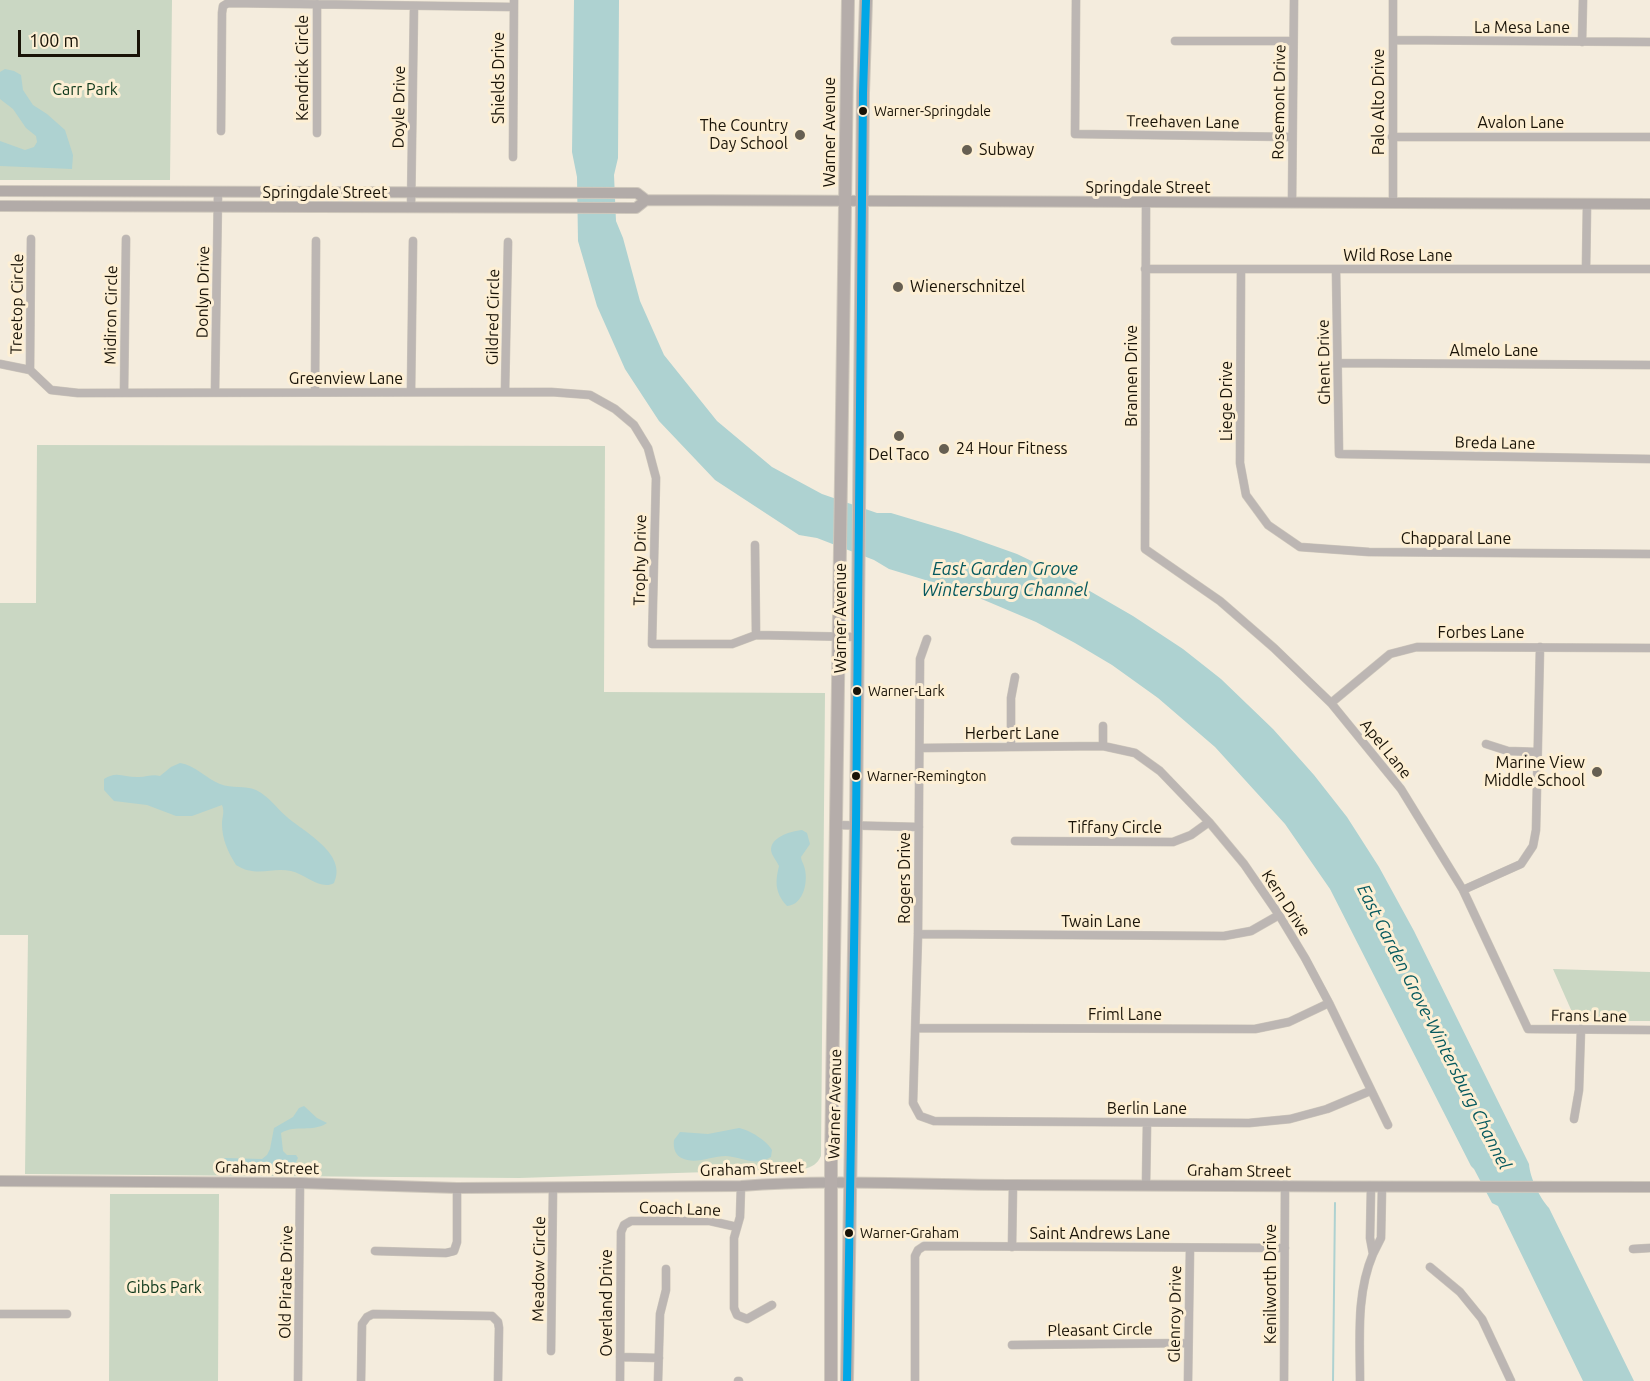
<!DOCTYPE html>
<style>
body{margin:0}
#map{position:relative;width:1650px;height:1381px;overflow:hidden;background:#f4ecdd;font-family:Ubuntu,sans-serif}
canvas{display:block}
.scale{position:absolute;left:18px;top:30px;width:122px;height:27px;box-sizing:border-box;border:3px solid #191307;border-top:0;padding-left:8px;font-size:18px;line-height:21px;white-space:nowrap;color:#191307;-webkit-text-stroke:4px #fdefd4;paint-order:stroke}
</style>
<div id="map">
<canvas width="1650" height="1381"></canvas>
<div class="scale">100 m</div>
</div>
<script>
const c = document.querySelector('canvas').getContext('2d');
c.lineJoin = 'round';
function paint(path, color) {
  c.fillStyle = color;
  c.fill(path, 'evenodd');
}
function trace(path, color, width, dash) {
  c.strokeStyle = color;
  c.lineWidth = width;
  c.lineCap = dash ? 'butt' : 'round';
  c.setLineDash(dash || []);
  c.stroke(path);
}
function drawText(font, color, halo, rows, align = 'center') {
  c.font = font + ' Ubuntu,sans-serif';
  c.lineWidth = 6;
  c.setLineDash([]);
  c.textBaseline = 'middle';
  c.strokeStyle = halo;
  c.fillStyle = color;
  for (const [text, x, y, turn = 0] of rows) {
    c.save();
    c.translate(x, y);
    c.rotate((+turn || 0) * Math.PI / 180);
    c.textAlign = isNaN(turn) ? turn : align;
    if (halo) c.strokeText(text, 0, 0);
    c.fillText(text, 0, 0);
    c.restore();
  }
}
paint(new Path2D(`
 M0,0h172l-2,180h-170z
 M37,445l568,1 -1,246 221,1 -4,463c-4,8 -8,11 -18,13l-284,9 -494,-4 3,-239h-28v-332h36z
 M1553,969l97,3v49h-74z
 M110,1194h109l-1,187h-109z`), '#cad7c3');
paint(new Path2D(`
 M574,0h45l-1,158 -4,17 2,46 7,17 17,63 24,54 53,66 55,46 50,27 55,19h14l67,20 59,21 52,25 64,37 50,33 38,30 52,50 41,46 33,42 32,50 35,64 115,233c1,14 11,34 20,44l85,173h-51l-85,-175 -6,-3 -18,-34 -3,-3 -141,-277 -45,-65 -70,-77 -57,-49 -46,-33 -37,-22 -39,-21 -71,-30 -76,-23 -15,-9 -57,-22 -18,-3 -84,-55 -56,-59 -34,-52 -28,-63 -19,-65 -1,-64 -5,-25z
 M5,69l9,2 7,4 2,15 10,15 14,9 18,16 8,25 -1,14 -72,-3v-25l25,9 9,-3 3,-5 -1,-6 -10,-8 -13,-19 -13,-10v-27z
 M180,763c15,2 27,16 40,21 12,5 25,1 36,6 14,7 20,18 31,27 17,15 61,37 47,66 -13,8 -29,-9 -43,-12 -20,-4 -34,7 -55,-6 -8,-13 -14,-26 -14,-41 0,-7 3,-12 0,-19l-30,11h-16l-29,-11 -33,-4 -10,-11v-11c13,-9 21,-1 35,-2 8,0 13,-3 21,-1l11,-9z
 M802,830l5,3 3,11 -9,13c0,3 2,6 3,9 5,14 0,39 -17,40 -12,-13 -12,-24 -8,-40 -2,-4 -5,-8 -7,-12 -6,-16 19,-23 30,-24z
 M304,1106l13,12 10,5c-15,10 -31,1 -46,10l2,18 4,4h9l2,3 -6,13 -5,2 -6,-6 -6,-1 -12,8 -32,-1 -14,-4 1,-6 7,-5 37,1 5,-4 3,-6 4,-21 19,-11 6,-9z
 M739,1128c11,2 28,13 33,22l-1,7c-17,10 -28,0 -45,-1 -14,0 -29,8 -42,3 -9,-3 -11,-11 -10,-19l6,-8 28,2z`), '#aed2d1');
trace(new Path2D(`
 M1333,1381l2,-178`), '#aed2d1', 2);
const street = new Path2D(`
 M1076,0l-1,134 217,3
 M1393,40l257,2
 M1175,41h118
 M1582,42l1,-42
 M221,131l1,-118 1,-7 5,-3 285,4
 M317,133v-129
 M1392,137h258
 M513,157l1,-157
 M1146,203l-1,346 75,52 54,47 57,55 70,86 62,101 65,139 122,1
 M1292,203l2,-203
 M1393,203v-203
 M411,208l3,-202
 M1145,269h505
 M1241,269l-1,194 6,32 22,30 32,22 69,5 281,2
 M1336,269l3,185 311,5
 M1586,269l1,-65
 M1338,363l312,2
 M0,364l30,6 21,20 27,3 473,-1 39,3 25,14 19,16 14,23 8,30 -4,166h80l24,-9 101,2
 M30,370l1,-131
 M124,392l2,-153
 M215,392l3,-199
 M315,392l1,-151
 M411,392l2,-151
 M505,392l3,-150
 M755,545l1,90
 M927,639l-7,20 -2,275 -5,169 7,13 14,5 315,2 41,-4 37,-10 43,-18
 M1331,703l59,-49 27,-7 233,1
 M1103,726v20
 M1486,744l22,7 29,1
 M1011,747v-49l4,-21
 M920,748l183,-2 32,7 25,18 49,51 35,42 35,51 26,43 24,45 59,122
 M836,825l83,2
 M1015,841l158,1 18,-7 18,-13
 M1463,890l58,-26 12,-18 3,-16 4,-183
 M918,934l306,2 27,-5 28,-16
 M917,1028l338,1 34,-7 40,-19
 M1574,1119l5,-29 2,-61
 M1146,1184l1,-61
 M741,1186l-1,31 -6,21v70l3,7 10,4 25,-14
 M1371,1187l-1,51 3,16 8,-16 1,-51
 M1012,1247l1,-62
 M1633,1249l17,-1
 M375,1251l71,2 8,-2 3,-9v-54
 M1430,1267l30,25 22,27 29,62
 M0,1314h67
 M1012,1345l176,-2
 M551,1351l2,-163
 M620,1357l39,1
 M298,1381l2,-198
 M361,1381l1,-57 5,-7 6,-3 119,2 6,6 1,6 -1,53
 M620,1381l1,-149 3,-7 7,-4h79l27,6
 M658,1381l2,-67 6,-24v-21
 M738,1381h1
 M915,1381v-125l3,-6 6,-4 361,2
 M1188,1381l2,-133
 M1284,1381l1,-195
 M1360,1381c0,-43 -4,-87 13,-127`);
const secondary = new Path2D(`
 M0,191l637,2 9,7 1004,4
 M0,206l636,2 10,-8
 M0,1181l300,2 157,5 284,-2c92,-7 183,-1 274,-1 212,0 423,3 635,2`);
const primary = new Path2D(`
 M831,1381v-217l17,-1164
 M847,1381l9,-556 7,-732 3,-93`);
trace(street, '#cfc8bc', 9);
trace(secondary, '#cfc8bc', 12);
trace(primary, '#cfc8bc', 14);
trace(street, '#bcb6b3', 8);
trace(secondary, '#b2aba8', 10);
trace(primary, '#b5adaa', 12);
trace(new Path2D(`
 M847,1381l9,-556 7,-732 3,-93`), '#01a7e6', 8);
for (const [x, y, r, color] of [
 [863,111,5,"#191307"],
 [800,135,6,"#665f52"],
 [967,150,6,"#665f52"],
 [898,287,6,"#665f52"],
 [899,436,6,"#665f52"],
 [944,449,6,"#665f52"],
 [857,691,5,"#191307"],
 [1597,772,6,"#665f52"],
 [856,776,5,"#191307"],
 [849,1233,5,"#191307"]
]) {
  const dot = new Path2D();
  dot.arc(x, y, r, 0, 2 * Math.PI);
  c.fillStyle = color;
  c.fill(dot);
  trace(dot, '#fdefd4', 2);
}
drawText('14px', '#191307', '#fdefd4', [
 ["Warner-Springdale",874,111],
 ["Warner-Lark",868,691],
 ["Warner-Remington",867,776],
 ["Warner-Graham",860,1233]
], 'left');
drawText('16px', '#191307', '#fdefd4', [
 ["La Mesa Lane",1522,28],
 ["Kendrick Circle",303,68,-90],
 ["Shields Drive",499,78,-90],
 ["Rosemont Drive",1279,102,-89],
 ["Palo Alto Drive",1379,102,-90],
 ["Doyle Drive",399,107,-89],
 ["Treehaven Lane",1183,122,1],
 ["Avalon Lane",1521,123],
 ["Warner Avenue",830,132,-90],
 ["Springdale Street",1148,188],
 ["Springdale Street",325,193],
 ["Wild Rose Lane",1398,256],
 ["Donlyn Drive",203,292,-89],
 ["Treetop Circle",17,304,-89],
 ["Midiron Circle",111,315,-89],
 ["Gildred Circle",493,317,-89],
 ["Almelo Lane",1494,351],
 ["Ghent Drive",1324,362,-91],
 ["Brannen Drive",1132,376,-90],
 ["Greenview Lane",346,379],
 ["Liege Drive",1227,401,-90],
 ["Breda Lane",1495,443,1],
 ["Chapparal Lane",1456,539],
 ["Trophy Drive",640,560,-89],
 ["Warner Avenue",841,618,-90],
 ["Forbes Lane",1481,633],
 ["Herbert Lane",1012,734],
 ["Apel Lane",1386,749,51],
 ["Tiffany Circle",1115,828],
 ["Rogers Drive",905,878,-90],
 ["Kern Drive",1286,903,57],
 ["Twain Lane",1101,922],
 ["Friml Lane",1125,1015],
 ["Frans Lane",1589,1016,1],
 ["Warner Avenue",835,1104,-89],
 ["Berlin Lane",1147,1109],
 ["Graham Street",267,1168,1],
 ["Graham Street",752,1169,-2],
 ["Graham Street",1239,1171,1],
 ["Coach Lane",680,1209,2],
 ["Saint Andrews Lane",1100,1234],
 ["Meadow Circle",539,1269,-89],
 ["Old Pirate Drive",286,1282,-89],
 ["Kenilworth Drive",1271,1284,-90],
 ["Overland Drive",607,1303,-90],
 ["Glenroy Drive",1175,1314,-89],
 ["Pleasant Circle",1100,1330,-1]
]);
drawText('16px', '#0d371a', '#fdefd4', [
 ["Carr Park",85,90],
 ["Gibbs Park",164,1288]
]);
drawText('16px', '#191307', '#fdefd4', [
 ["The Country",788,126,"right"],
 ["Day School",788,144,"right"],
 ["Subway",979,150],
 ["Wienerschnitzel",910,287],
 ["24 Hour Fitness",956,449],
 ["Del Taco",899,455,"center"],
 ["Marine View",1585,763,"right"],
 ["Middle School",1585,781,"right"]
], 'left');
drawText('italic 18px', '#06595e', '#fdefd4', [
 ["East Garden Grove",1005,569],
 ["Wintersburg Channel",1005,590],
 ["East Garden Grove-Wintersburg Channel",1434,1027,63]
]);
</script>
